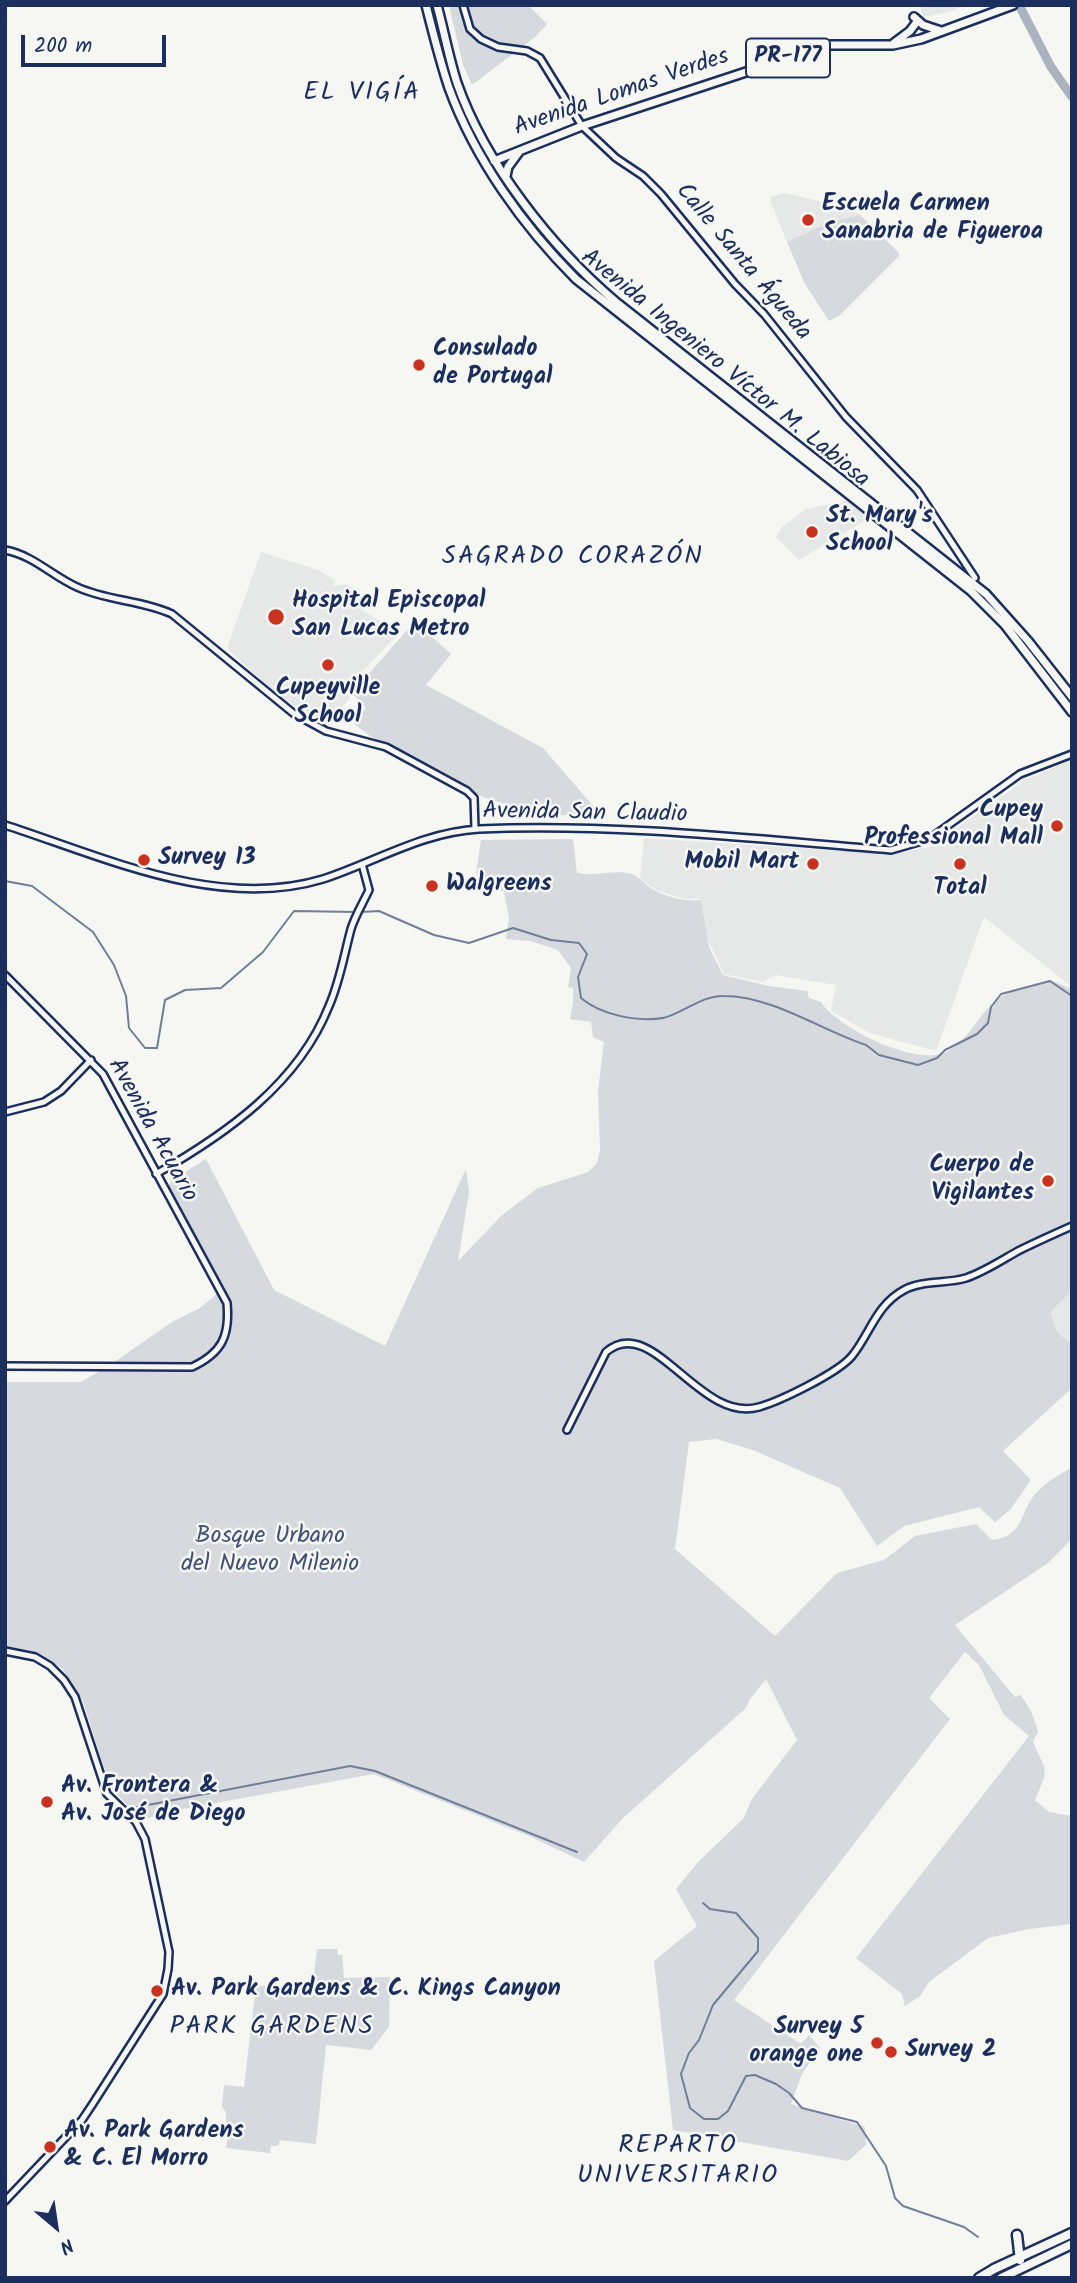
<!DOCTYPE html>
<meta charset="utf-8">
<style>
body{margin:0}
#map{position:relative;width:1077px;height:2283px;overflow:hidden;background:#f6f6f2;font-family:Kalam,sans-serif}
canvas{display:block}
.frame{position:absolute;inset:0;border:7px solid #1b2f5e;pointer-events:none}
.north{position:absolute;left:21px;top:2192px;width:70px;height:70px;-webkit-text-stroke:5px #f6f6f2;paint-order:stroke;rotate:151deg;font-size:19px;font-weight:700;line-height:28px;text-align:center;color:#1b2f5e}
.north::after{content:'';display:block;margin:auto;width:24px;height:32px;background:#1b2f5e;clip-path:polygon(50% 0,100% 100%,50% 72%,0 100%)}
.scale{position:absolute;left:21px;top:35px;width:145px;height:32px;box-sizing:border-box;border:4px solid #1b2f5e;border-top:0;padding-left:9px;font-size:21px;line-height:24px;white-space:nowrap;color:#1b2f5e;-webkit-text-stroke:5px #f6f6f2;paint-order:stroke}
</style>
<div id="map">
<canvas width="1077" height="2283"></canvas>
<div class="frame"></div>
<div class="north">N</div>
<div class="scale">200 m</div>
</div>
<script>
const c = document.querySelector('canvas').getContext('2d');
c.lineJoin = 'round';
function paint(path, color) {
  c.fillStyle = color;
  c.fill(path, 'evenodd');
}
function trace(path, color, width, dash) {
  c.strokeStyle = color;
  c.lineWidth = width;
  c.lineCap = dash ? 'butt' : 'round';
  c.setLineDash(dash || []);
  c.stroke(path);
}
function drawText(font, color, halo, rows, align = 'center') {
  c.font = font + ' Kalam,sans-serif';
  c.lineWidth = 5;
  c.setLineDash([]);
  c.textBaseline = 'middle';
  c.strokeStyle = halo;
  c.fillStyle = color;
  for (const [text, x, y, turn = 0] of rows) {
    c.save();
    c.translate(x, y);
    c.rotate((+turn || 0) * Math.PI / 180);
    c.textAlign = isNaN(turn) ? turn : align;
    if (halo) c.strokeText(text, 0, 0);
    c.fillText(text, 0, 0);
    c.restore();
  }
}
paint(new Path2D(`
 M920,5h44l-11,6 -30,6z
 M785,193l63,15 12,7 -31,7 -42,20 -17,-42 1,-3z
 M846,501l6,2 17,15 -70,42 -23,-23 6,-10 24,-18z
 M261,552l57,18 17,10 -2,6 13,-2 12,7 -1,16 26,16 12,14 -50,53 5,8 -25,29 -53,-36 -45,-43z
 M1072,760v227l-88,-70 -48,134 -66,-18 -39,-22 5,-26 -60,-10 -14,7 -38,-8 -16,-34 -7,-41h-16l-29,-9 -16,-11 4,-41 247,16 39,-7 95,-67z
 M1072,1290v53l-12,-5 -6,-11 -3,-15z`), '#e6e7e7');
paint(new Path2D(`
 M449,5h79l19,19 -12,13 -63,48 -9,-20z
 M860,215l39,38v3l-59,59 -11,6 -24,-37 -18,-42 42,-20z
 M415,621l36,33 -25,31 117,63 51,59 -2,7 -47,2 -62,-19 -113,-61 -16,-12 12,-16 -14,-15z
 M573,839l4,34c18,4 39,-4 54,1 8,2 15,12 23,16 13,7 32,12 47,10l8,47 14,28 46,11 38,5 2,7 12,4c17,26 89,61 120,52 26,-8 37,-41 58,-56 11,-8 37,-13 51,-18l22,9v301l-21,22c3,16 6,24 21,31v45l-69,63 28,29 -21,30 -15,12 -16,-15 -75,19 -27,20 -37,-58 -87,-38 -37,-11 -27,3 -14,107 100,87 62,-63 47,-13 31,-24 61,-12 16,16c35,-4 27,-32 47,-50 9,-9 22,-16 33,-23v72l-24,24 -93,62 60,72 6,-2 11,18 6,19 -5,9c2,8 10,20 11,26 3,10 -6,24 -9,33l14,12 23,4v108l-43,5 -41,9 -59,44 -9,14 -15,10 -3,-12 -46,-36 173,-222 -25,-21 -25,-50 -14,-13 -36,46 21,21 -216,281 67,44 8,-9 11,13 -18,26 -11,30 74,23 1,18 -18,16 -175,-31 -19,-169 43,-35 -21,-37 23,-28 44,-42 9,-20 45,-59 -31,-61 -16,20 -4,9 -123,110 -39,44 -55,-26 -155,-62 -202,37 -24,7 -12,-5 -22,-21 -12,-30 -19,-61 -21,-33 -26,-14 -31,-6v-266h76l29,-17 62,-43 28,-14 24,-20 -56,-101 4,-7 34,-21 68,131 111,56 81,-177 3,23 -11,69 43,-45 37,-28 50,-16 9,-9 3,-13 -2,-59 6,-49 -11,-5 -2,-15 -21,-3 3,-16v-15l-5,-1 3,-19 -13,-18 -28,-9 -24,-2 3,-22 -5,-25 -28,-18 5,-34z
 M317,1949h20l1,6h4l2,23 46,-1 -1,50 -18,23 -45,-5 -10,99 -36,-4 -2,6h-7l-1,7 -44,-5 3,-24 -3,-1v-11l-4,-5 2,-22 20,2 12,-102 56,7z`), '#d6d9dd');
trace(new Path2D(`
 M5,881l27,5 61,46 21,33 12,31 3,32 16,20h12l8,-48 20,-10 36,-2 42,-36 31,-41 62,1
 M361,912l18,-1 55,24 35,8 44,-15 38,12 28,3 8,11 -9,23 3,21c20,17 56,24 82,20 17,-3 39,-23 61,-22 48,0 97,34 142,49l13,10 39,10 19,-7 8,-8 32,-16 11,-11 3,-16 10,-13 49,-13 22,15
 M127,1809l223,-43 25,5 202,81
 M106,1815l15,-4
 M703,1903l7,6 26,4 22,25v13l-45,54 -14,35 -10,13 -8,21 9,34 14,11h14l10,-8 18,-35 9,-1 21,9 13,9 13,15 55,14 29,44 9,32 8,8 61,21 14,10`), '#717e99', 2);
trace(new Path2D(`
 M1019,5l32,62 21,30`), '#abb2c0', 9);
const minor = new Path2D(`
 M463,5l7,24 11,10 17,8 29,4 13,7 42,68 34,32 27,18 18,18 74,90 29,30 82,103 71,73 58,88
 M5,550c28,5 47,26 72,37 30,14 65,13 95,27l121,99 33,18 60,16 81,44 7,7 1,31
 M5,825c99,32 213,86 318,54 52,-17 100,-47 156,-50 137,-6 275,10 412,21l38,-11 91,-65 52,-20
 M5,975l98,99 124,229c3,33 -5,50 -35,64l-187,-1
 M5,1112l39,-10 17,-11 30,-31
 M156,1174c70,-40 142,-90 173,-168 11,-25 15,-51 22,-77 4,-13 12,-26 18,-39l-7,-26
 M567,1430l39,-78c47,-40 93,72 153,55 21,-6 79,-34 93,-51 18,-22 24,-51 52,-66 18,-10 42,-6 62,-12 18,-6 36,-18 52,-27 18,-9 36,-17 54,-25
 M5,1651l30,6 15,9 14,14 11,17 32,97 29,28 9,17 24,113 -1,17 -5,25 -71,111 -10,15 -77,81`);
const major = new Path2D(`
 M426,5c7,28 14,56 23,83 26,71 74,138 127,191l395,312 34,34 67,87
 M437,5c7,26 12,53 20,78 28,80 94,164 159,219l370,292 42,47 44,56
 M914,17l9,8 18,6
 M894,43l16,-12 6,-8
 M494,161l88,-35 246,-81h65l28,-6 92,-34
 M506,176l2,-9 11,-15`);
const highway = new Path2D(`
 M1017,2235l3,25
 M979,2278l15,-9 78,-36
 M1001,2278l71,-34`);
trace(minor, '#1b2f5e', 10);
trace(major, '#1b2f5e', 12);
trace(highway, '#1b2f5e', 13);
trace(minor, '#f6f6f2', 5);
trace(major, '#f6f6f2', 7);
trace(highway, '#f6f6f2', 8);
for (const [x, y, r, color] of [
 [808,220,7,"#c8321e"],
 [419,365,7,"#c8321e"],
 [812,532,7,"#c8321e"],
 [276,617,9,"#c8321e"],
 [328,665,7,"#c8321e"],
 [1057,826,7,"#c8321e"],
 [144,860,7,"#c8321e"],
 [813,864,7,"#c8321e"],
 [960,864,7,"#c8321e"],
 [432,886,7,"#c8321e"],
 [1048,1181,7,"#c8321e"],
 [47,1802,7,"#c8321e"],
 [157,1991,7,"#c8321e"],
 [877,2043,7,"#c8321e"],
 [891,2052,7,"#c8321e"],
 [50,2147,7,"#c8321e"]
]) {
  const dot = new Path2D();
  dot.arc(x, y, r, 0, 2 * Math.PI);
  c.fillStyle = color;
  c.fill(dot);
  trace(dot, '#f6f6f2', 2.5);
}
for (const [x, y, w] of [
 [788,58,84]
]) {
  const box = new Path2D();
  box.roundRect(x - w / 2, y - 19.5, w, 39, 5);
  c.fillStyle = '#f6f6f2';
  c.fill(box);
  trace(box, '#1b2f5e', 2);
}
drawText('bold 23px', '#1b2f5e', null, [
 ["PR-177",788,58]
]);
drawText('24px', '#1b2f5e', '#f6f6f2', [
 ["Avenida Lomas Verdes",622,94,-19],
 ["Calle Santa Águeda",742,263,50],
 ["Avenida Ingeniero Víctor M. Labiosa",724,370,39],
 ["Avenida San Claudio",585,815,1],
 ["Avenida Acuario",151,1131,61]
]);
drawText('bold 24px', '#1b2f5e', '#f6f6f2', [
 ["Escuela Carmen",822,206],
 ["Sanabria de Figueroa",822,234],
 ["Consulado",433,351],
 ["de Portugal",433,379],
 ["St. Mary's",826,518],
 ["School",826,546],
 ["Hospital Episcopal",292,603],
 ["San Lucas Metro",292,631],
 ["Cupeyville",328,690,"center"],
 ["School",328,718,"center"],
 ["Cupey",1043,812,"right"],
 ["Professional Mall",1043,840,"right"],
 ["Survey 13",158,860],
 ["Mobil Mart",799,864,"right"],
 ["Walgreens",446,886],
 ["Total",960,890,"center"],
 ["Cuerpo de",1034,1167,"right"],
 ["Vigilantes",1034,1195,"right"],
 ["Av. Frontera &",61,1788],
 ["Av. José de Diego",61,1816],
 ["Av. Park Gardens & C. Kings Canyon",171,1991],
 ["Survey 5",863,2029,"right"],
 ["orange one",863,2057,"right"],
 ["Survey 2",905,2052],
 ["Av. Park Gardens",64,2133],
 ["& C. El Morro",64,2161]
], 'left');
drawText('24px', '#405177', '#f6f6f2', [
 ["Bosque Urbano",270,1538],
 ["del Nuevo Milenio",270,1566]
]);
c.letterSpacing = '2px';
drawText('26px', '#1b2f5e', '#f6f6f2', [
 ["EL VIGÍA",362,95],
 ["SAGRADO CORAZÓN",573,559],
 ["PARK GARDENS",272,2029],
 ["REPARTO",678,2148],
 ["UNIVERSITARIO",678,2178]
]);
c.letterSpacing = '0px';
</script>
